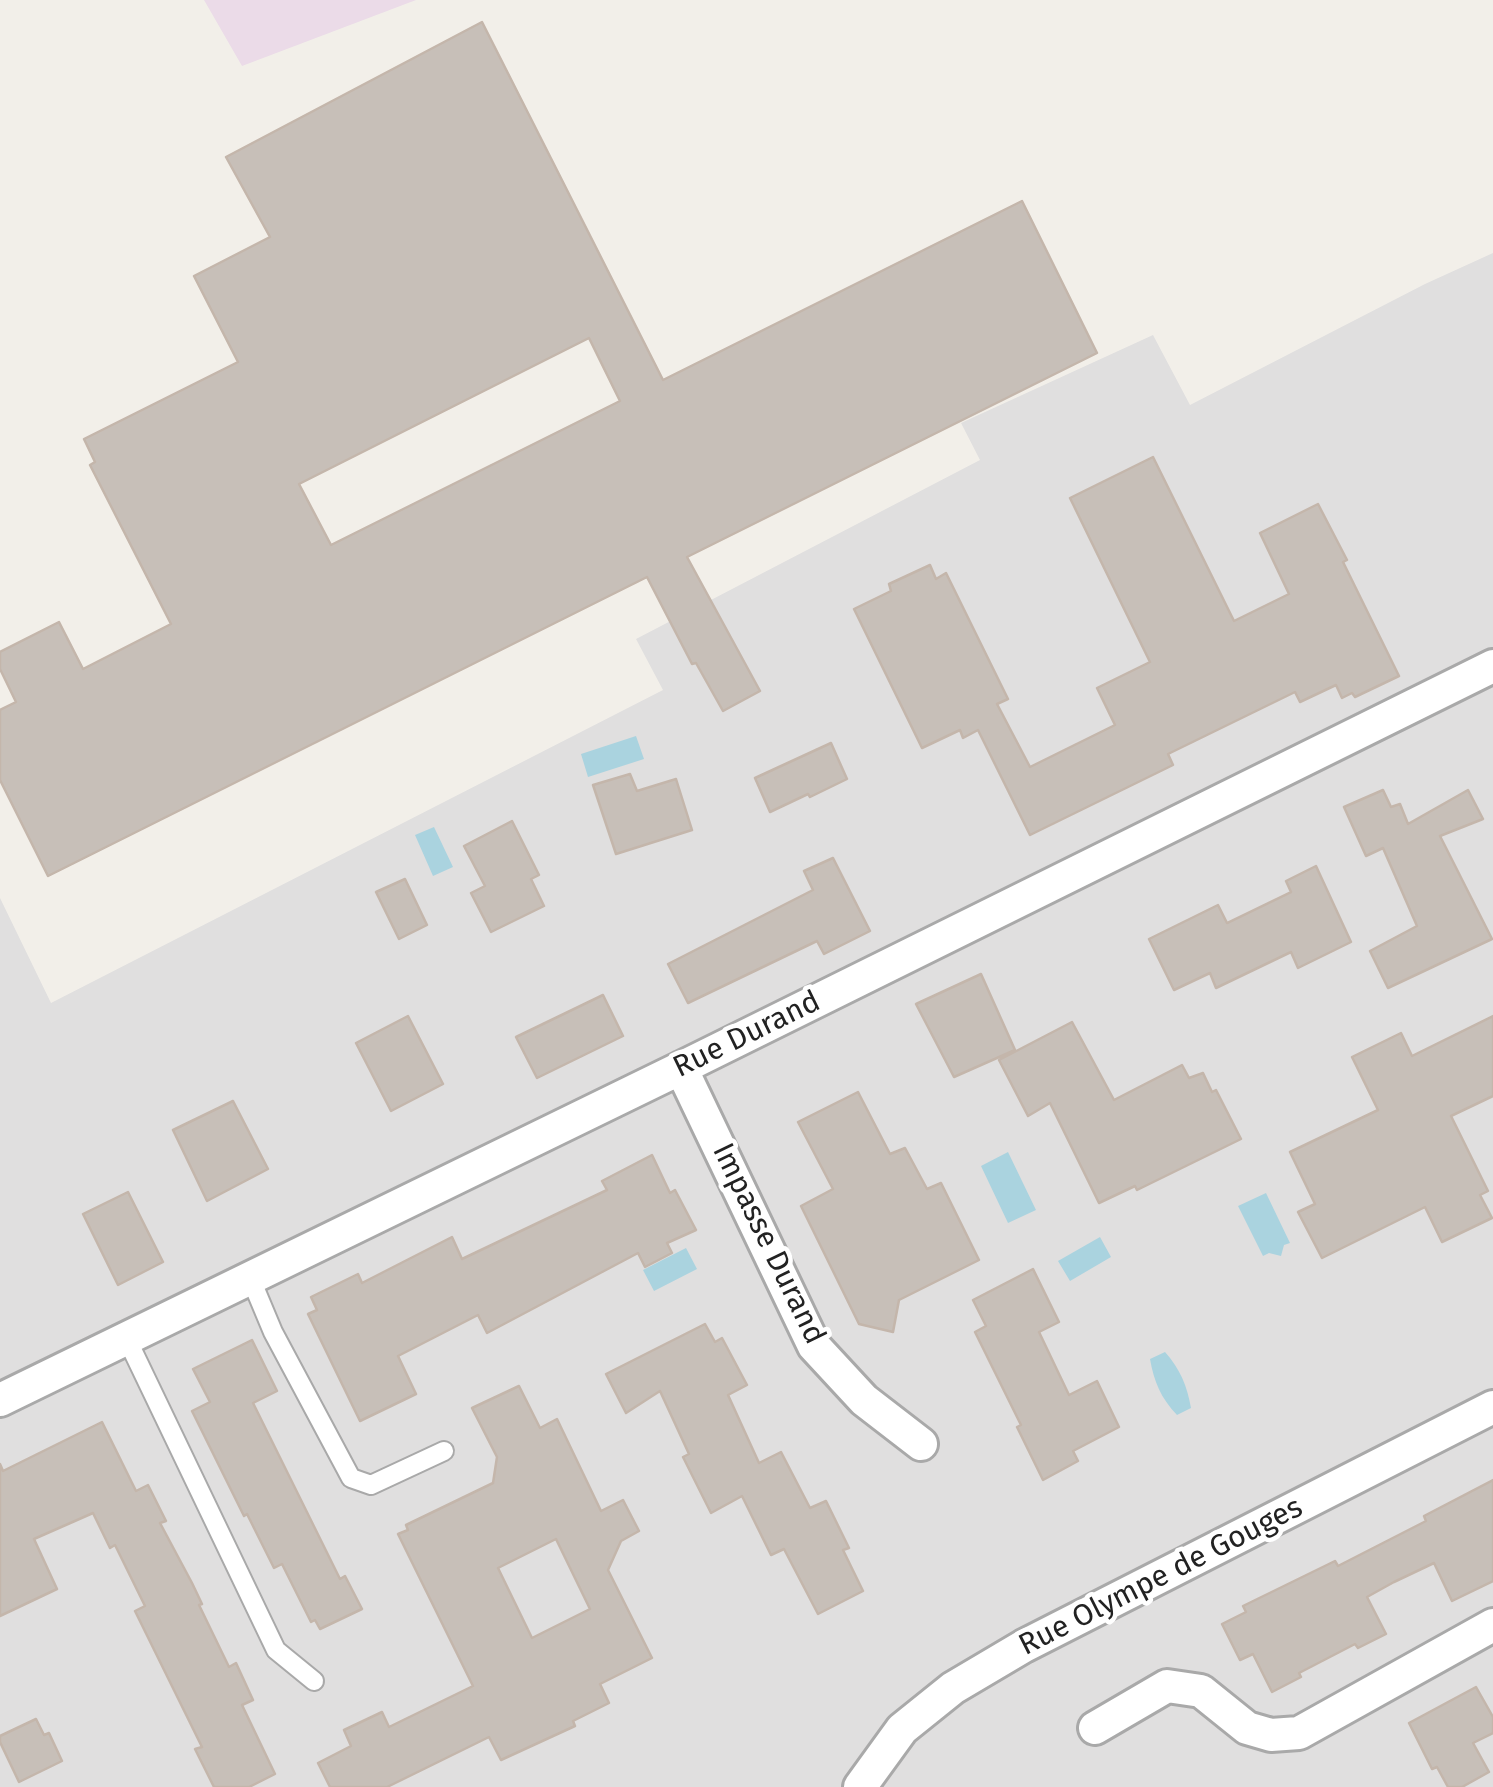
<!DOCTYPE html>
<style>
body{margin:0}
canvas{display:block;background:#f2efe9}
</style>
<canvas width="1493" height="1787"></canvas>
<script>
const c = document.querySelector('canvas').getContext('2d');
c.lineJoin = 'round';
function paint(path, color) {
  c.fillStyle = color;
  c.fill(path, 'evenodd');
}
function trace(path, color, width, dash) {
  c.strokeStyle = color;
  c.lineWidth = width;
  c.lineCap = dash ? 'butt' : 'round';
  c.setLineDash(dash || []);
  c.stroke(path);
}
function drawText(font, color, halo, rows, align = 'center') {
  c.font = font + ' "Fira Sans",sans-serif';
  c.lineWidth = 9;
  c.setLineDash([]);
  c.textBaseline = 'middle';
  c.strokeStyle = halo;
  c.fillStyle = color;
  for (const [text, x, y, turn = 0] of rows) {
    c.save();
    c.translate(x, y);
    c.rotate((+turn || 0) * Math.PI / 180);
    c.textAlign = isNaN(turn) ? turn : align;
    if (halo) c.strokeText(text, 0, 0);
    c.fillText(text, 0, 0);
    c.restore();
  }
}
paint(new Path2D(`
 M1493,253v1534h-1493v-889l51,105 612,-313 -27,-51 344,-179 -19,-37 192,-88 37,70 235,-121z`), '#e0dfdf');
paint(new Path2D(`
 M204,0h212l-174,66z`), '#ebdbe8');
paint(new Path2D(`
 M636,736l8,23 -56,18 -7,-23z
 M434,827l19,40 -20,9 -18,-41z
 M1008,1152l28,58 -28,13 -27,-57z
 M1266,1193l24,50 -6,2 -3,11 -12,-3 -6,3 -25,-50z
 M1100,1237l11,20 -41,24 -12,-20z
 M686,1248l11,21 -43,22 -11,-21z
 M1165,1352c15,17 22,33 26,56l-14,7c-16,-17 -23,-33 -27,-56z`), '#aad3df');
const building = new Path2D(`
 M482,22l181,358 359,-179 75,152 -410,204 73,134 -37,20 -27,-48 -4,1 -45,-87 -599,299 -48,-96v-70l16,-8 -16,-33v-17l59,-30 24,47 88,-45 -81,-159 5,-3 -11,-23 154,-77 -44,-86 76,-39 -44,-80zM589,338l31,63 -289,144 -32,-61z
 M1153,457l81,164 55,-27 -29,-61 58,-29 29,56 -4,2 56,114 -44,21 -3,-4 -10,5 -6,-13 -36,17 -5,-10 -127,62 5,11 -143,70 -52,-105 -15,8 -3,-8 -38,18 -68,-139 37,-18 -2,-7 41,-19 6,14 10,-6 62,126 -11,5 33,63 85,-42 -18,-37 53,-26 -80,-164z
 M831,743l16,36 -37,18 -2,-3 -38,18 -15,-34z
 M630,774l7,17 39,-12 16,51 -76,24 -23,-69z
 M1383,790l8,17 9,-3 8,20 60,-34 15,29 -43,17 52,103 -104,49 -18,-37 47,-25 -34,-78 -17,8 -22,-49z
 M512,821l27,54 -8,4 13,27 -53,26 -20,-39 14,-7 -21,-40z
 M833,858l37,73 -46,23 -7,-13 -129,62 -20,-39 145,-74 -9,-19z
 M1316,866l35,76 -53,26 -7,-16 -75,36 -6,-15 -36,17 -25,-51 69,-34 9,18 64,-31 -5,-11z
 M405,879l22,46 -28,14 -23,-47z
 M981,974l34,76 -61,27 -38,-73z
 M603,995l20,41 -86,42 -21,-41z
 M408,1016l35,68 -52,27 -35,-68z
 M1493,1016v80l-42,20 37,75 -8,4 12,23 -50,24 -17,-35 -103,51 -24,-46 17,-8 -25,-52 88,-42 -26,-53 49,-24 11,23z
 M1072,1022l42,78 68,-35 7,13 14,-5 9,19 4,-2 25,49 -104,51 -2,-4 -36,17 -49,-100 -22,13 -29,-56z
 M858,1092l32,62 15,-6 22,41 14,-6 38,77 -80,40 -6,32 -34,-8 -58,-118 32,-17 -35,-67z
 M233,1101l35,68 -61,32 -34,-71z
 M652,1155l18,38 5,-3 21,40 -29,13 5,10 -27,14 -7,-14 -151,80 -9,-18 -80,41 18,38 -56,27 -52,-107 9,-4 -6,-13 47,-23 4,9 90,-46 10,22 145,-69 -5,-9z
 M128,1192l35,70 -45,23 -35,-71z
 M1033,1269l26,53 -20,10 30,63 28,-14 22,46 -46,24 5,10 -35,19 -26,-53 4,-2 -46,-93 11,-6 -13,-26z
 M705,1324l10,18 7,-4 25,47 -19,10 31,68 22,-11 29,56 16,-7 23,47 -6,2 20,41 -45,23 -34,-65 -13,6 -29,-59 -31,17 -28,-56 6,-3 -29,-63 -34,22 -20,-39z
 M252,1340l25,51 -24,12 87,176 5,-3 17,33 -42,20 -5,-9 -4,2 -29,-58 -8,4 -27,-54 -3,2 -52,-105 18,-9 -17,-33z
 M519,1386l21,42 17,-9 44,92 22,-11 16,31 -18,10 -13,29 44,88 -52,26 9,19 -36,18 2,5 -74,34 -12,-23 -102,50h-57l-12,-24 33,-17 -7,-16 38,-18 7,15 84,-41 -75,-152 10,-4 -2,-5 87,-42 4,-26 -25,-49zM556,1539l34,70 -58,29 -34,-70z
 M102,1422l34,69 12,-6 18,36 -6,2 32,60 10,21 -3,1 30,62 7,-4 17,37 -11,5 33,69 -26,13h-35l-19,-38 7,-2 -67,-136 10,-5 -30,-61 -5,3 -17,-35 -59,26 23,50 -57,27v-152l3,7z
 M1493,1480v101l-41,20 -18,-38 -40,19 -27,15 19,37 -28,14 -3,-4 -56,29 2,4 -29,15 -19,-38 -13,6 -18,-36 24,-12 -3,-6 92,-45 3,5 88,-45 -2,-5z
 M1476,1687l17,30v16l-20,10 16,29 -27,15h-14l-11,-20 -5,2 -23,-46z
 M36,1719l8,16 5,-2 13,28 -43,21 -19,-40v-6z`);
paint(building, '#c7bfb8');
trace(building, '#c4b6ab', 2.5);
const lane = new Path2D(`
 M250,1277l23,55 78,146 20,7 73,-34
 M126,1337l150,313 38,31`);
const street = new Path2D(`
 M681,1068l133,278 50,54 57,44
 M0,1400l681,-332 812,-402
 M1095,1728l72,-42 34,5 46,37 24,7 28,-2 194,-108
 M860,1787l42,-58 51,-41 71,-42 469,-239`);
trace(lane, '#a9a9a9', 22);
trace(street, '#a9a9a9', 38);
trace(lane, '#fff', 18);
trace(street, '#fff', 32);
drawText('30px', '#222', '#fff', [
 ["Rue Durand",747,1035,-26],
 ["Impasse Durand",768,1244,64],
 ["Rue Olympe de Gouges",1161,1577,-27]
]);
</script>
